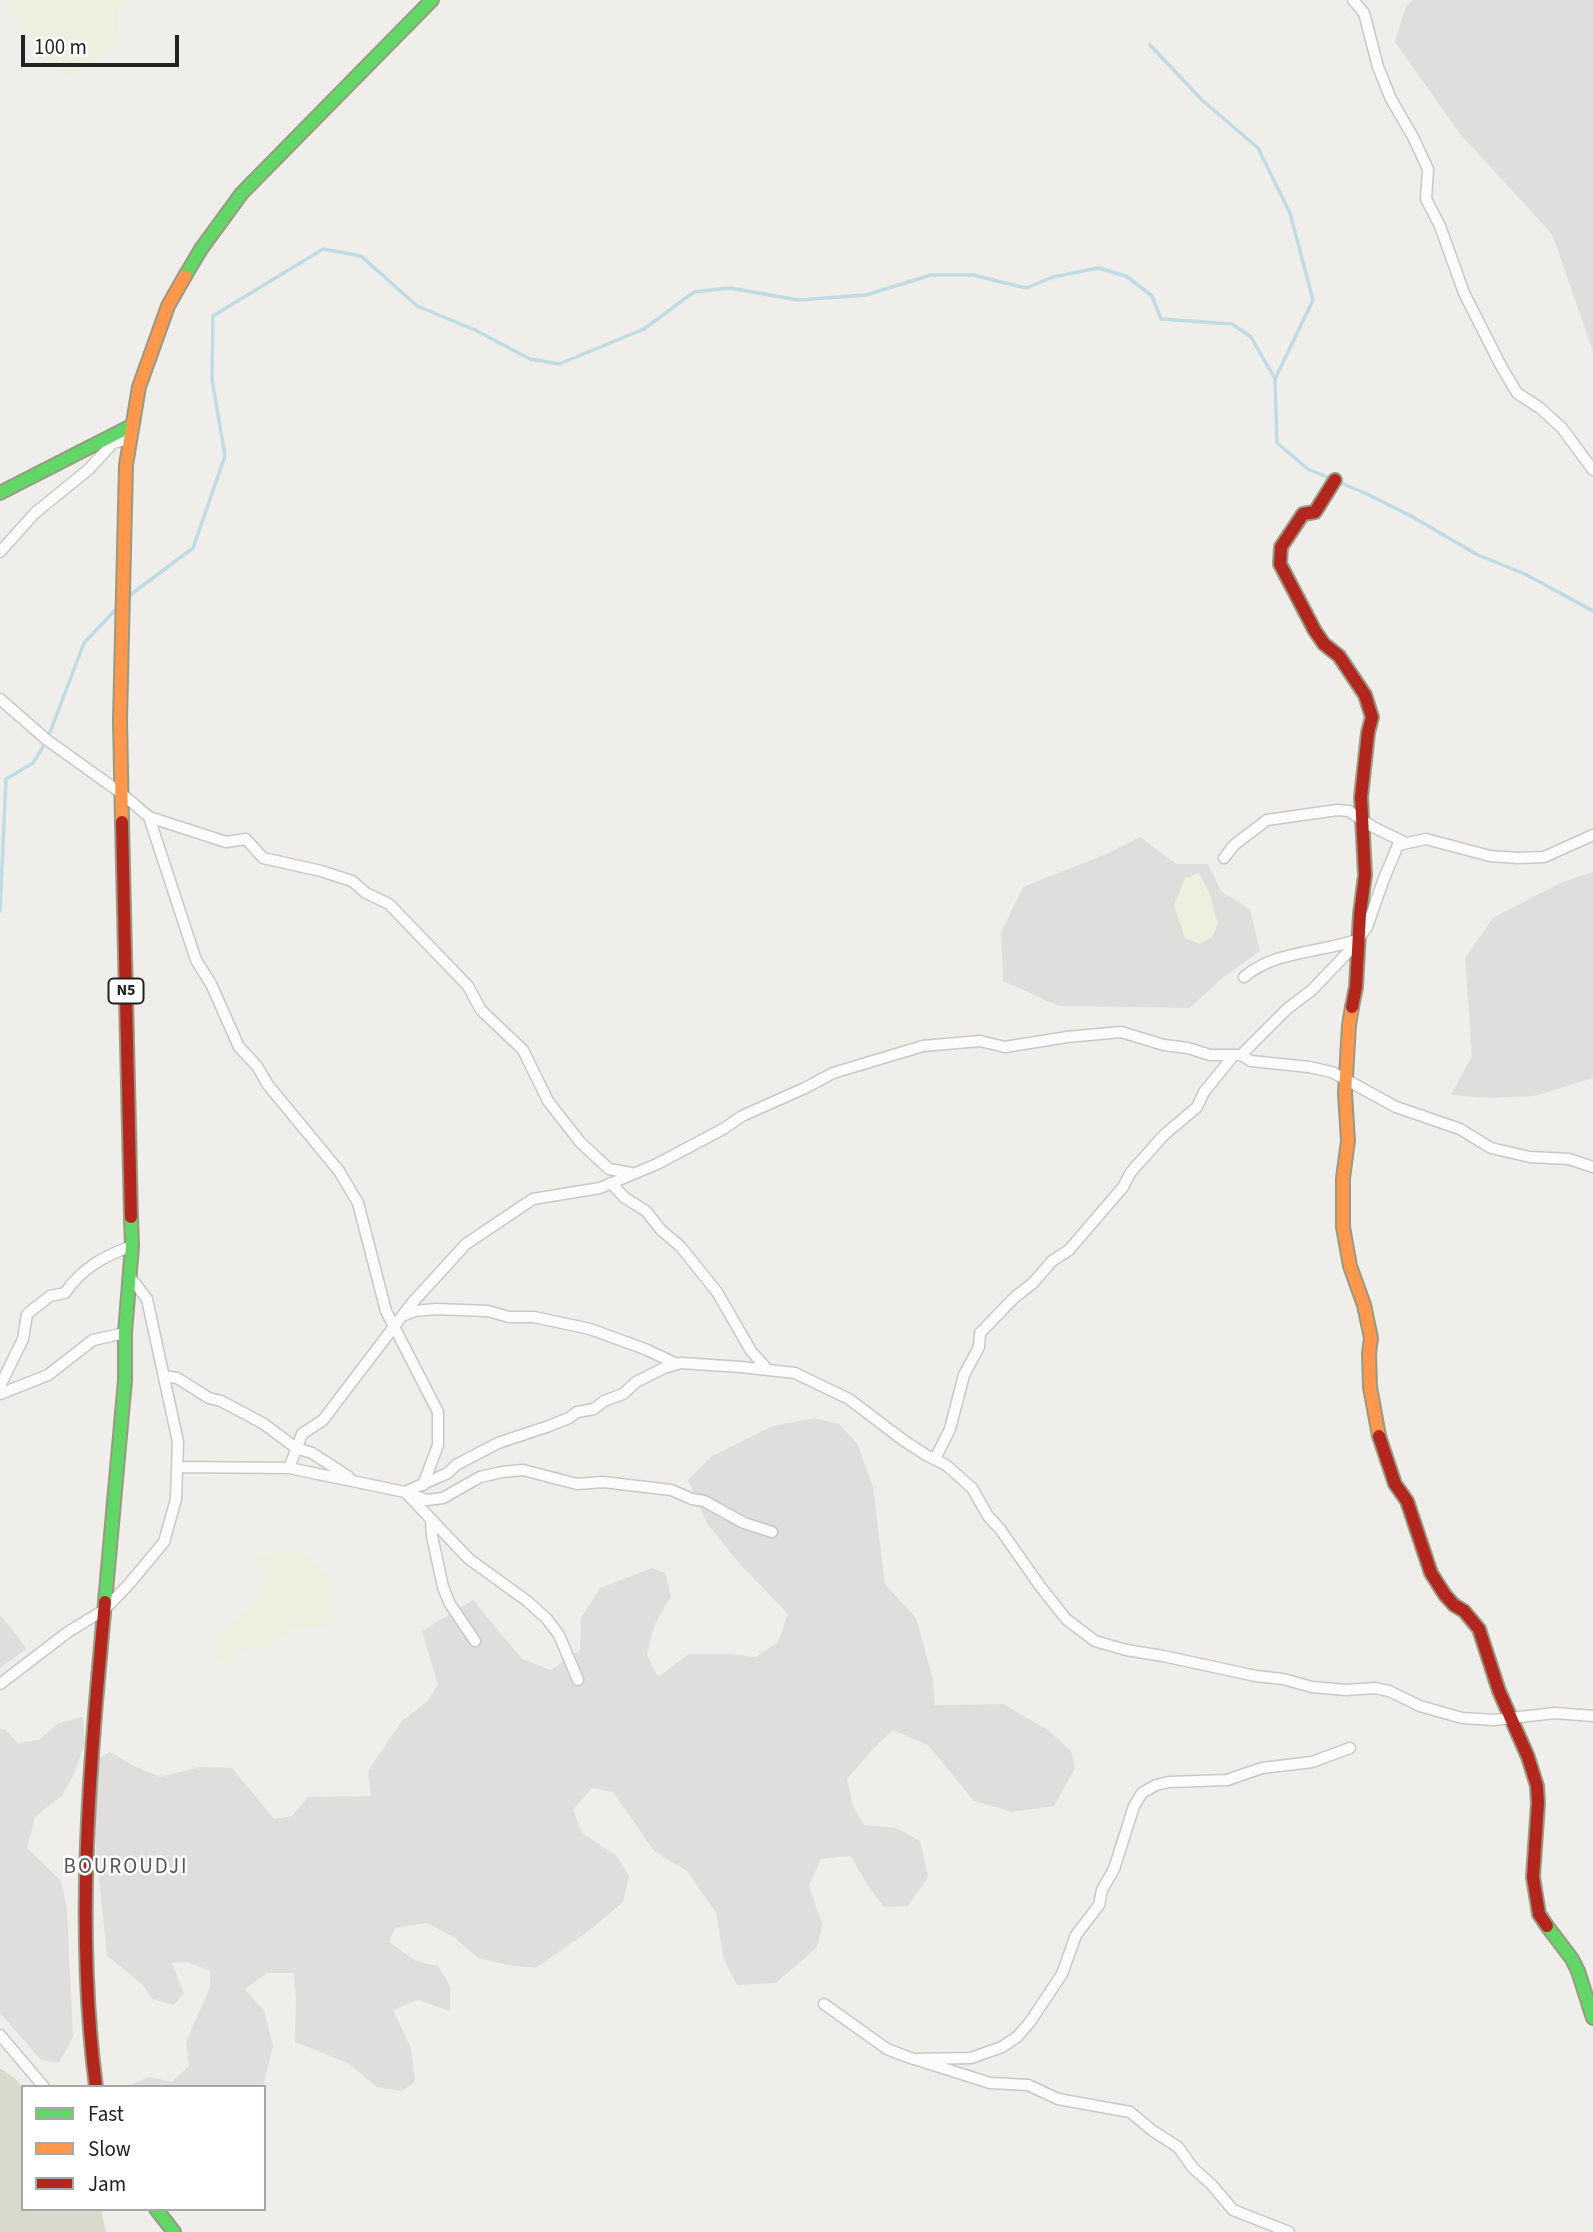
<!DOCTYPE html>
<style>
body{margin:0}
#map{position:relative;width:1593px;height:2232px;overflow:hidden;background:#f0eeeb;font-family:"Source Sans 3",sans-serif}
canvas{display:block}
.legend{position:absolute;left:21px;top:2085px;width:245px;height:126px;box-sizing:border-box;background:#fff;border:2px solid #a7a7a7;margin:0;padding:9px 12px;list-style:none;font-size:21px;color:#222}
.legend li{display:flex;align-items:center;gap:14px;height:35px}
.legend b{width:35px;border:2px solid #a7a7a7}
.scale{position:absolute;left:21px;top:35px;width:158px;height:32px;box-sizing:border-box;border:4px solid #222;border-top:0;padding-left:9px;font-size:21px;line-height:24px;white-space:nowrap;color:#222;-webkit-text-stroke:5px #fff;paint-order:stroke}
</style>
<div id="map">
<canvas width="1593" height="2232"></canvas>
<ul class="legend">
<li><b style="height:9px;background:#63d668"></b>Fast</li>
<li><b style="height:9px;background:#ff974d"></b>Slow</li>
<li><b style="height:9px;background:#b3261e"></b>Jam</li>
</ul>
<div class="scale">100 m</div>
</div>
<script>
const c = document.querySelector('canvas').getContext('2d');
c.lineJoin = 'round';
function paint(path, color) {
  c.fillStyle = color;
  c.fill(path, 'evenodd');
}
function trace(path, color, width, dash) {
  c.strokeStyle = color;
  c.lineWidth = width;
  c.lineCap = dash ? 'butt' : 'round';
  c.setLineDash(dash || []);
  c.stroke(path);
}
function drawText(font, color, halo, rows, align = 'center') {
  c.font = font + ' "Source Sans 3",sans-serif';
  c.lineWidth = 5;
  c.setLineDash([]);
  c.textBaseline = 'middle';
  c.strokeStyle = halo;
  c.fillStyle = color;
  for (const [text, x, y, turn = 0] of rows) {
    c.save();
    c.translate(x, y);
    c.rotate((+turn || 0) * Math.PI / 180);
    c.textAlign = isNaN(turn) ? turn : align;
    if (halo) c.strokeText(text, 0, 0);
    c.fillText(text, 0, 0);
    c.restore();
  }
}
paint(new Path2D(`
 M1414,0h179v351l-41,-117 -91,-99 -66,-93 11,-36z
 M1140,837l36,27h32l13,27 29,18 10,42 -39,28 -31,29 -131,-2 -56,-25 -2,-48 22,-46 81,-32z
 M1593,872v206l-59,18 -42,2 -41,-3 21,-39 -7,-98 28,-40 67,-35z
 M815,1418l24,6 18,19 16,44 12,97 31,34 17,61 2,26 68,-1 45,26 23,21 4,17 -21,38 -42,6 -38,-11 -46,-56 -35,-15 -19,18 -27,31 6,27 11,19 32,3 24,13 8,36 -20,29 -24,1 -16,-21 -17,-30 -30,3 -12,27 14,40 -7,22 -40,35 -39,2 -13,-25 -8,-47 -29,-42 -33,-20 -41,-59 -21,-4 -19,22 9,23 34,22 13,21 -6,26 -33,28 -54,38 -29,-3 -29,-7 -23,-20 -28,-15 -32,5 -6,14 27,19 22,5 12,20v25l-32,-11 -25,10 18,38 4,34 -13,9 -25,-4 -29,-24 -53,-21 1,-43 -2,-26h-27l-22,16 19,22 9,35 -10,41h-137l23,-10 23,5 17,-16 -3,-24 24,-55v-16l-23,-9 -15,1 12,31 -11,11 -21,-6 -10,-15 -35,-28 -11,-106v-58l3,-34 11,-6 26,15 24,10 40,-10 32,1 42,51 18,-3 16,-19 63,-1 -3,-25 33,-49 26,-20 11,-17 -16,-54 51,-31 49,59 29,11 29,-20 1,-32 19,-30 52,-20 13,5 6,23 -17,30 -7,29 11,22 31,-23h39l28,3 22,-15 10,-28 -50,-52 -31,-39 -19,-43 23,-23 62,-31z
 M0,1615l17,20 9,14 -26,19z
 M83,1717l2,27 -12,32 -11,20 -27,21 -8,31 34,33 6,28 6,128 -14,26 -18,-3 -41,-47v-285l6,2 12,13 21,-3 20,-17z`), '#dfdedc');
paint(new Path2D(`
 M0,2068l17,12 6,10v119h78l5,23h-106z`), '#d9d9cd');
paint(new Path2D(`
 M8,0h117l-7,10 1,29 -33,29 -15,8 -18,-8 -33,-42z
 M1199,873l10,19 9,32 -6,13 -13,7 -14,-6 -11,-33 11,-27z
 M300,1550l27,24 1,29 6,16 -7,6 -38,6 -21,17 -32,2 -1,18 -22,-12 5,-14 16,-20 15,-12 17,-30 -14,-24z`), '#efefdf');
trace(new Path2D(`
 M1150,45l52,55 56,48 32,65 23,87 -38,79 2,64 31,26 59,25 44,22 67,39 47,19 68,37
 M130,595l63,-47 32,-92 -13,-77 1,-63 110,-67 38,7 56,50 58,24 55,29 29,5 85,-35 50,-37 36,-4 68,12 68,-5 65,-20h42l53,13 27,-11 45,-9 28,8 26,20 9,23 71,5 19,13 24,42
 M0,911l6,-132 27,-16 14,-23 37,-97 33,-35`), '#bfdbe3', 3.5);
const street = new Path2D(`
 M1353,0l11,13 14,54 13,32 22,38 15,32 -2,30 14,27 24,67 37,73 16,27 23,15 22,20 31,42
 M0,552l35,-39 54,-44 24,-26 17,-4
 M0,699l47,41 74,53 28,24 77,25 20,-3 17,19 58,13 31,10 14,12 23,11 79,82 13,24 42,40 25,51 32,41 29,27 22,4
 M149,817l47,143 15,24 28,63 18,19 11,19 71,86 19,32 28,108 52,101v33l-15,40
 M1224,858l10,-13 33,-25 70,-10 12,1 24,16 33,16
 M1244,977c31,-27 78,-24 115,-38
 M1241,1055l10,6 58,6 23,5 64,35 64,22 31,19 39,9 39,2 24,8
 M611,1183l14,15 21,13 15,19 19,16 37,46 34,59 17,19
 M402,1316l13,-5 21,-2 52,2 21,6h25l56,12 55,20 32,15
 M164,1376l13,2 32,20 12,3 19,10 24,13 32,24 16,5 37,24
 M0,1386l23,-47 4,-25 23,-18 15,-3c17,-25 39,-37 67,-47
 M0,1394l48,-19 45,-35 32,-7
 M935,1459l15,-30 14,-54 15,-28 1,-14 35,-36 18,-14 19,-22 17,-11 54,-63 8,-15 33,-37 33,-28 7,-15 30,-37
 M177,1467l112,1 116,24 43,-19 8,-8 42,-22 51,-17 20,-8 8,-6 17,-3 10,-8 19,-7 13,-12 28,-14 17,-5 60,4 54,6 54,26 54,41 23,15 20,10 26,23 16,28 12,13 40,57 26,33 29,22 31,9 37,6 93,20 27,3 29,8 34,3 29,-2 14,3 31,15 42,12 32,2 61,-7 38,3
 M289,1468l13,-34 21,-14 89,-117 54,-59 67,-45 67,-11 57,-24 66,-35 19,-13 63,-28 28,-15 90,-27 57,-5 25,6 62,-10 54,-5 43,13 24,3 22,7h31l46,-46 25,-19 40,-42 15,-21 16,-46 15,-36 28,-6 64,17 28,2 26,-1 49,-22
 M405,1492l22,8 16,-2 37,-21 22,-5 21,-2 54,14 26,-2 68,8 21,9 12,2 40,22 28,9
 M408,1495l61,64 58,42 20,18 12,16 19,45
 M431,1519l1,17 11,51 7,17 25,37
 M0,1684l68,-52 36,-22 25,-26 35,-42 12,-43 2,-57 -31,-143 -16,-21
 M824,2004l63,45 18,7 85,27 38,2 30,14 72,13 23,19 25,16 15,21 19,17 21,25 56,22
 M0,2035l44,52
 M913,2059l58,-1 31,-11 15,-10 13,-15 32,-48 14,-39 23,-30 3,-15 12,-21 20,-63 8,-13 14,-8 13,-3 58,-2 35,-12 50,-6 38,-14`);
const fast = new Path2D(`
 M185,276l16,-27 41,-56 190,-193
 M0,493l131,-67
 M105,1602l20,-222v-47l7,-87 -1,-29
 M1547,1926l25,33 6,12 15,47
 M156,2209l18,23`);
const slow = new Path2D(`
 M122,822l-2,-102 6,-255 13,-78 29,-81 17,-30
 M1352,1007l-3,18 -4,68 3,48 -5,37v49l7,39 14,39 7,33 -2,16 1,33 9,49`);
const jam = new Path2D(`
 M1335,480l-20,32 -12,2 -22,33 -1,17 35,67 9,13 15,12 26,39 7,22 -4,16 -7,64 4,78 -5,39 -4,73 -4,20
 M122,822l9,395
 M1379,1436l16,48 12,17 24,72 14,22 9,10 10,6 15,18 20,62 29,66 9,29 1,17 -5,74 6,37 8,12
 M96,2087c-21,-161 -6,-323 9,-485`);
trace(street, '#c9c8c7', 13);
trace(fast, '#999a82', 16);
trace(slow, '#999a82', 16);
trace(jam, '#999a82', 16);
trace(street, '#fdfcfc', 10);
trace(fast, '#63d668', 12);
trace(slow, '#ff974d', 12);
trace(jam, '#b3261e', 12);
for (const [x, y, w] of [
 [126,991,35]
]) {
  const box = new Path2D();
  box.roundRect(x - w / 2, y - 12.5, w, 25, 5);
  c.fillStyle = '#fff';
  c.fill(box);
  trace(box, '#222', 2);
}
drawText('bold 16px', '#222', null, [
 ["N5",126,991]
]);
c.letterSpacing = '2px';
drawText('21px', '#555', '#fff', [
 ["BOUROUDJI",126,1868]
]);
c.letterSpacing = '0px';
</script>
